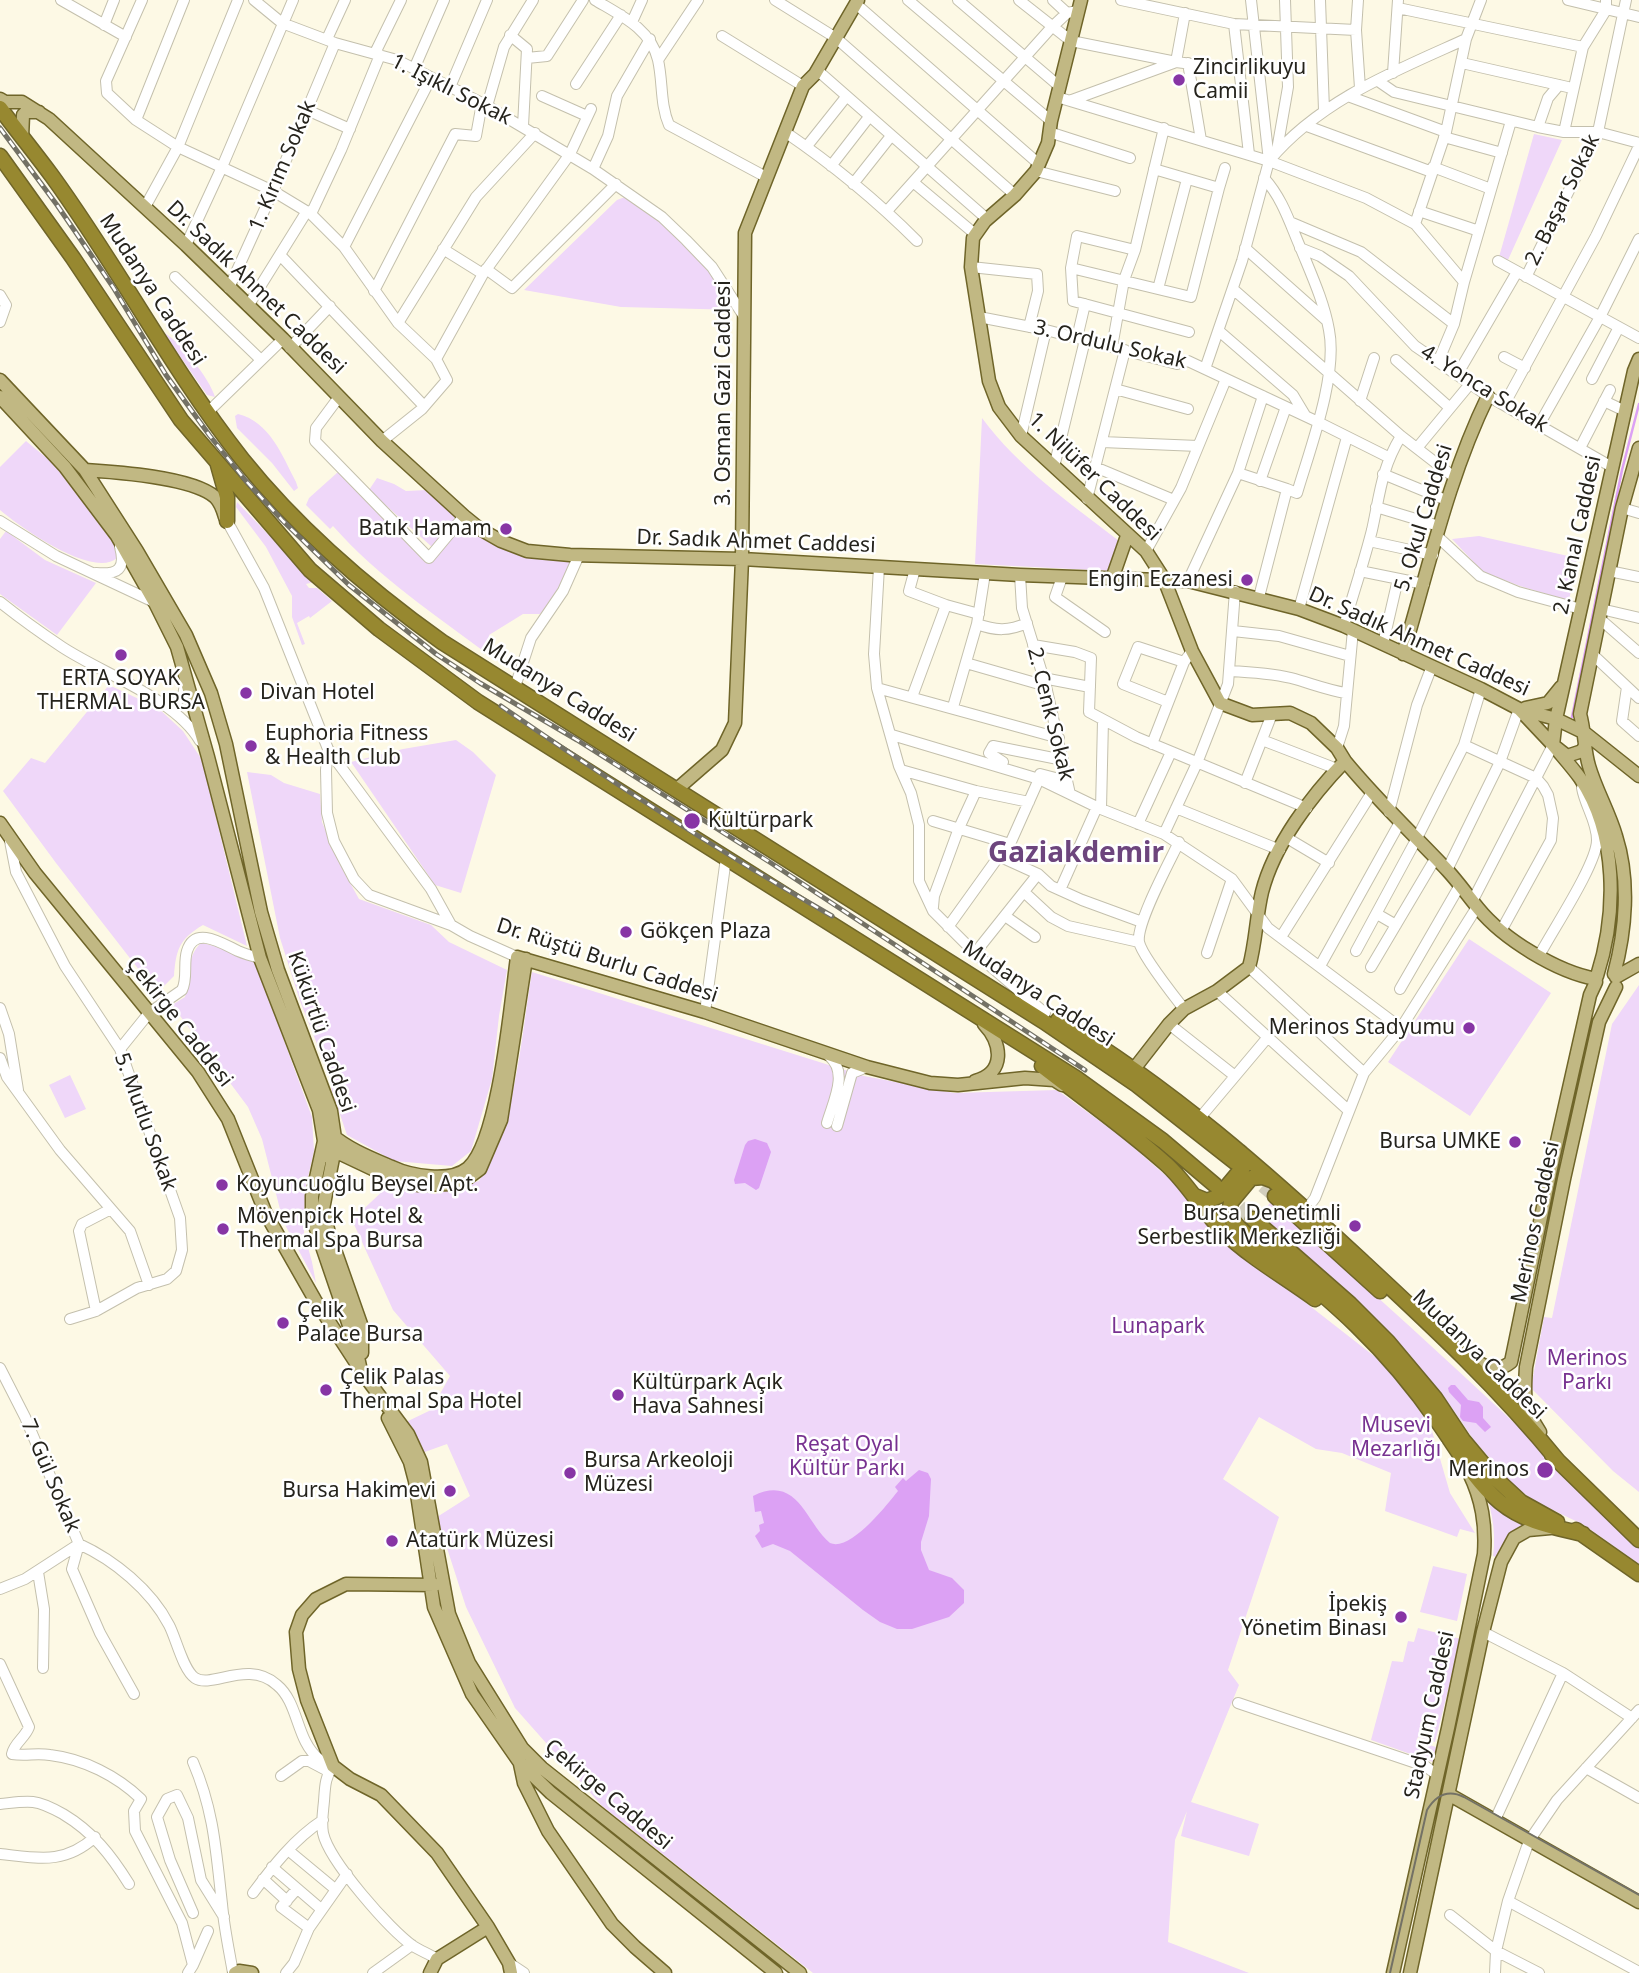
<!DOCTYPE html>
<meta charset="utf-8">
<style>
body{margin:0}
canvas{display:block;background:#fdf9e5}
</style>
<canvas width="1639" height="1973"></canvas>
<script>
const c = document.querySelector('canvas').getContext('2d');
c.lineJoin = 'round';
function paint(path, color) {
  c.fillStyle = color;
  c.fill(path, 'evenodd');
}
function trace(path, color, width, dash) {
  c.strokeStyle = color;
  c.lineWidth = width;
  c.lineCap = dash ? 'butt' : 'round';
  c.setLineDash(dash || []);
  c.stroke(path);
}
function drawText(font, color, halo, rows, align = 'center') {
  c.font = font + ' "Noto Sans",sans-serif';
  c.lineWidth = 5;
  c.setLineDash([]);
  c.textBaseline = 'middle';
  c.strokeStyle = halo;
  c.fillStyle = color;
  for (const [text, x, y, turn = 0] of rows) {
    c.save();
    c.translate(x, y);
    c.rotate((+turn || 0) * Math.PI / 180);
    c.textAlign = isNaN(turn) ? turn : align;
    if (halo) c.strokeText(text, 0, 0);
    c.fillText(text, 0, 0);
    c.restore();
  }
}
paint(new Path2D(`
 M1534,134l28,6 -54,120 -9,-3z
 M625,197l39,25 47,49 28,39 -118,-3 -97,-17 93,-90z
 M163,332c18,10 46,46 52,65l-8,-2z
 M238,414c32,8 44,41 58,68l2,6 -4,3 -22,-28 -35,-35 -2,-12z
 M982,418c36,49 89,86 137,123l-7,30 -137,-7z
 M26,441l28,23 35,39 27,45 1,10c-24,21 -97,-31 -117,-48v-43z
 M338,472l84,81 16,-1 28,-26 22,15 19,7 64,9c2,16 -20,45 -31,57h-17l-34,21 5,20 -1,3c-56,-42 -114,-80 -160,-132l-3,3 -24,-24 3,-7z
 M377,478l17,6 12,7 21,-1 29,28 -24,29 -63,-57z
 M237,502l77,80 -8,2 3,4h8l15,13 -22,17 -1,-2 -12,7 8,21 -3,1 -10,-28v-21l-26,-49 -30,-40z
 M6,531l39,29 51,23 -39,52 -57,-41v-55z
 M1479,536l98,22 -8,43 -49,-15 -37,-14 -31,-33z
 M109,685l49,23 25,23 19,29 45,186 -44,-21c-24,14 -27,25 -29,51l-17,17 -101,-130 -53,-72 28,-33 14,5z
 M456,740l17,12 23,23 -35,118 -26,-8 -84,-123 52,-13z
 M247,772l24,3 13,8 36,11 2,28 17,41 20,36 72,26 18,17 58,28 -8,46 -7,63 -21,72 -19,15 -58,-5 -47,-26 -15,-44 -2,-14 -30,-76 -20,-63z
 M1469,939l82,54 -81,123 -82,-54z
 M201,943c16,2 37,13 54,18l57,156 2,34 -9,39 -1,43 8,29 4,21 -33,-62 -21,-82 -14,-32 -76,-102 13,-8c5,-20 1,-40 16,-54z
 M532,972l332,104 90,17 103,-3 66,48 50,44 42,50 168,131 22,24 27,44 18,62 25,40 -15,-4 -3,8 -72,-26 6,-38 -49,-20 -26,-4 -57,-32 -36,62 56,38 -51,153 11,15 -48,117 68,22 -10,32 -68,-20 6,-25 -12,29 -7,102 81,31h-436l-211,-167 -87,-98 -49,-101 -29,-90 33,-21 -23,-52 -25,9 -16,-31 25,-12 19,-34 -57,-66 -41,-90 37,-35 46,9 44,-13c38,-63 41,-137 53,-209z
 M1639,985v507l-26,-21 -82,-83 13,-71 8,1 60,-294z
 M70,1075l16,34 -21,9 -16,-33z
 M1271,1202c125,111 249,223 368,341v21l-55,-39 -48,-23 -22,-16 -41,-47 -21,-31 -44,-55 -52,-52 -96,-87z
 M1481,1478l31,29 28,16c-25,4 -32,11 -44,34l-3,-1c4,-27 -3,-53 -12,-78z
 M1433,1566l34,8 -10,47 -37,-9z
 M1418,1628l43,11 -26,103 -17,-5 -2,4 20,6 -3,15 -62,-22 21,-79 11,1 5,-21 6,1z`), '#efd7f9');
paint(new Path2D(`
 M755,1139l12,4 4,9 -12,36 -3,2 -11,-7 -10,1 -1,-4 11,-35 3,-4z
 M1451,1385h4l13,15 11,2 4,5v11l8,9 -6,5 -9,-9 -13,-2 -3,-4 1,-12 -12,-13 -1,-4z
 M919,1470l9,3 3,6 -2,37 -8,26v8l8,20 23,8 12,12v13l-15,14 -37,12h-15l-17,-7 -17,-12 -73,-59 -17,-7 -11,4 -7,-12 5,-5 -1,-6 5,-2 -3,-12 -6,1 -2,-16c45,-22 52,26 77,47 20,9 56,-37 68,-52l-3,-4 8,-9 3,3z`), '#dca1f4');
trace(new Path2D(`
 M1572,717l50,-247 17,-66`), '#dca1f4', 2.5);
trace(new Path2D(`
 M1247,1172l28,24
 M1224,1193l29,26`), '#d2cebd', 14, [14, 7]);
const minor = new Path2D(`
 M61,0l65,37
 M142,0l-36,81 1,12 29,27 42,27 95,44 38,23 33,33 54,76 38,36 11,21 -25,29 -40,32
 M254,0l28,23 53,20 62,17 85,43 111,66 69,48 24,23 26,27 33,51
 M595,0c25,15 56,29 63,60 5,22 2,44 11,65l97,52
 M775,0l61,38 179,157
 M908,0l143,121
 M958,0l101,86
 M1019,0l52,41 105,21 64,8
 M1053,0l14,13
 M1121,0l113,24 122,6
 M1320,0l4,110
 M1358,0l-2,30 4,58
 M1568,0l71,17
 M856,4l183,160
 M1398,8l185,39
 M632,22l10,-22
 M1234,24l15,130
 M104,25l10,-25
 M510,35l17,14 -4,77
 M722,36l81,50
 M327,39l18,-39
 M375,53l26,-53
 M527,58l20,-2 36,-56
 M658,60l40,-60
 M1188,63l13,77
 M1462,63l110,25
 M414,69l30,-69
 M817,70l170,149
 M1393,73l5,-73
 M1378,81l16,11 144,35 26,5h34l41,11
 M576,84l45,-69
 M450,87l37,-87
 M542,96l45,20
 M1348,96l98,36
 M1057,97l212,64 97,37 49,26 49,58 -10,42 -16,38
 M1072,100l104,-38 9,-49
 M487,106l17,-59 29,-47
 M307,110l43,19
 M136,120l48,-120
 M1307,126l125,46
 M1538,127l10,-29 11,-13
 M785,132c47,32 92,69 132,109
 M1049,132l81,26
 M1564,132l19,-85 23,-37v-10
 M1444,137l58,16
 M807,146l39,-49
 M1277,150l11,-63 -3,-87
 M1269,161c51,-61 126,-90 197,-122
 M831,166l38,-49
 M1433,167l58,22
 M593,169l15,-33 9,-40 33,-57
 M1036,171l79,20
 M913,182l62,52
 M853,184l38,-48
 M1219,188l6,-20
 M145,207l33,-60 60,-147
 M887,211l164,-183 16,-15 11,-2
 M1419,211l60,20
 M311,214l30,-64 39,-95
 M1290,222l71,30 93,72
 M1415,224l31,-92 20,-93 15,-39
 M186,245l36,-78 71,-167
 M344,247l87,-169
 M1245,248l81,72
 M1300,248l20,8 29,20 66,70 73,50 124,71
 M443,249l40,25
 M1135,250l-58,-14 -6,32 2,33 116,31
 M280,255l144,151
 M1498,261l141,77
 M971,267l66,7 1,17 -9,36
 M1071,268l120,29 28,-109 -65,-19
 M486,269l26,19 104,-104
 M175,277l85,82
 M1526,277l72,-145 28,-132
 M1464,282l47,-161
 M229,288l44,-97 62,-148
 M1158,289l29,-110
 M1233,289l168,147 53,41
 M374,291l81,-157 21,2 6,-33
 M0,295l6,10 -6,17
 M248,306l59,-95
 M979,317l67,13 131,34 11,-3 130,61 70,35
 M398,323l78,-126 59,-64
 M1219,331l74,64 12,20
 M1077,338l8,-34
 M1112,347l12,-67 11,-30 29,-122
 M290,348l40,-42
 M1504,357l21,11
 M436,359l47,-85 87,-120 21,-45
 M1396,360l54,48
 M1205,369l37,-108 27,-100 -18,-161
 M1457,375l60,-103
 M1592,379l27,-52
 M1115,389l73,20
 M339,397l-23,31 -1,13 114,117 35,-42
 M1360,401l14,-43
 M1604,401l21,10
 M1504,405l92,-169 43,-90
 M208,412l75,-73
 M1539,425l61,-108 39,-78
 M1021,436l25,-106
 M1102,442l96,4
 M1417,448l53,-64
 M1580,448l30,-58
 M1054,467l31,-127
 M1095,467l79,33
 M1238,473l49,16
 M1383,474l63,26
 M1260,481l26,-74
 M1087,499l38,-149
 M1376,507l63,19
 M1622,508l17,5
 M0,521l56,35 98,46
 M227,521l37,67 64,161 7,10 96,130 20,36 19,11 47,21
 M1438,537l42,39 38,16 63,17
 M1369,541l64,14
 M1146,551l35,-63 45,-109
 M879,567l-5,87 3,34 22,78 12,27 8,32v56l14,30 42,42 70,60
 M915,569l-6,22 37,14 33,9
 M1360,571l64,13
 M1609,571l30,6
 M96,573c22,2 30,-4 24,-26
 M1020,575l2,33 24,78 24,108 31,15 63,25 68,45 36,49 133,100
 M1062,577l-7,20 50,35
 M1188,581l50,-108 25,-77
 M1259,597l28,-108 10,4c13,-44 41,-118 32,-163 -5,-28 -17,-54 -28,-81 -11,-25 -18,-50 -37,-71
 M0,602c20,16 41,31 62,45 41,27 114,52 138,94
 M1299,609l48,-172
 M1601,609l38,9
 M1600,619l39,34
 M977,624c19,7 32,7 50,-1
 M1344,626c9,-32 20,-64 28,-96 8,-36 9,-61 29,-94
 M1233,631l46,5 71,20
 M1383,644l15,-65
 M1033,645l42,7 16,6 -2,54 47,25 171,71
 M1592,654l47,44
 M966,663l80,23
 M1229,671c21,1 41,2 62,7 19,5 36,12 55,15
 M1043,678l47,9
 M515,687l16,-49 32,-47 16,-36
 M1627,687l-5,34 17,15
 M877,688l182,50
 M912,697l34,-92
 M1168,702l-45,-18 15,-37 46,15
 M166,705l9,-2 8,-7 2,-12
 M953,707l24,-83 8,-51
 M892,735l147,44 31,15
 M1262,740l75,29
 M1152,744l32,-82 8,-11
 M1464,745l72,33 7,8 5,9 5,23 -2,22 -50,91
 M1337,748l7,-22 9,-96
 M328,749l-2,21 1,43 7,28 20,38 15,16 82,30
 M1003,762l-14,-9 4,-7 70,14
 M901,770l75,21 53,11
 M1040,774l27,7
 M1245,783l27,-69
 M1176,808l104,42
 M1101,809l2,-89
 M1389,812l28,-107 15,-39
 M933,821l77,23 -5,15 33,15 13,12 31,14 60,22
 M1138,824l33,-72
 M1164,834l33,-71 31,-79 7,-93
 M1287,838l42,25
 M10,841l6,31 49,94 55,83 60,169 2,32 -6,21 -9,8 -30,9 -41,23 -26,8
 M1179,842c-9,19 -43,81 -40,100 3,14 35,54 45,67
 M1447,870l53,-108 19,-53
 M1060,890l37,-83
 M1024,892l27,25 17,9 71,16
 M1473,900l80,-155
 M933,907l1,-11 25,-68 17,-37
 M1377,914l19,11
 M1005,916l30,21
 M948,927l51,-71 11,-12 29,-65
 M1281,937l90,-143
 M1356,951l60,-111 48,-95 17,-56
 M975,953l63,-79
 M1207,953l25,-74
 M1539,956c13,-25 58,-92 58,-116 0,-19 -12,-34 -15,-52
 M1320,966l79,-142
 M1249,967l115,106
 M1371,967l64,-108
 M1400,989l60,-104
 M1217,991l131,119
 M0,1008l9,26 9,56
 M705,1012l21,-154
 M1169,1024l66,52
 M120,1049l29,-36 33,-23c6,-12 1,-26 5,-39 8,-26 36,-7 51,0 7,3 14,5 22,7
 M0,1058l7,19 53,73 70,81 19,54
 M1199,1119l69,-82
 M827,1123c6,-21 22,-51 2,-67
 M837,1126l15,-53 15,-6
 M1306,1210l9,-12 49,-125 37,-45 76,-121
 M96,1311l-17,-80 3,-7 29,-15
 M0,1368l25,49 54,127 -7,25 28,64 34,61
 M38,1572l6,37 -1,59
 M0,1589l25,-10 54,-35c35,16 72,46 90,81 7,13 14,45 26,53 17,11 53,-19 82,7 22,18 19,56 42,74 4,3 10,5 14,7
 M1483,1632l80,41 69,45
 M0,1664l29,63c-4,11 -15,16 -17,27 13,2 25,-1 38,1 34,4 67,21 91,44l-7,12 1,20 47,92 11,42 -5,8
 M1238,1703l187,63 11,8
 M193,1762c21,49 23,89 29,142 2,23 7,46 11,69
 M333,1766c-8,11 -8,21 -9,35 -1,11 -3,22 -1,32 6,28 67,97 90,113 8,5 16,8 24,13
 M1586,1768l53,30
 M281,1776l21,-15h7l17,9 7,-4
 M0,1804c11,-1 22,-3 33,-2 10,1 21,7 30,12 30,18 48,41 66,70
 M1495,1820l68,-147
 M288,1850l47,39
 M0,1854c38,4 64,11 95,-17
 M272,1867l49,42
 M263,1879l24,22
 M297,1889l-16,18 28,21
 M253,1893c20,-27 41,-54 70,-73
 M1508,1901l131,71
 M193,1913l-23,-53 -13,-43 10,-18 10,-4 11,23 13,62 23,37
 M1450,1915l46,36 43,22
 M509,1963l15,10
 M193,1965l15,-34
 M286,1973l8,-10 15,-35 38,-54
 M373,1973l39,-28
 M1495,1973l1,-22 12,-50 21,-60 28,-41 82,-90`);
const major = new Path2D(`
 M1081,0l-30,121 -3,22 -12,28 -21,24 -30,26 -12,17 -2,29 18,114 10,26 22,29 125,115 18,28 28,72 28,52 32,12 38,-2 21,10 26,25 8,13c-34,35 -71,84 -83,131 -6,25 -6,50 -13,75l-32,24 -33,18 -15,15 -35,45
 M0,99l5,3h17l27,17 137,126 97,94 99,102 82,75 16,13 21,12 26,10 43,4 172,4 278,16 168,6 111,28 45,17 137,63 38,20 37,10 29,14 54,43
 M22,138l1,-23 3,-3h13
 M0,380l85,90 52,81 49,84 25,58 15,51 35,168 17,58 53,141 4,27 -1,15 -11,56 6,24 33,94v26
 M0,397l65,70 52,69 38,67 22,44 31,110 52,201 59,152 5,31 -12,55v21l43,126 6,28 47,63 13,28 28,152 20,49 53,85 20,20 258,205
 M85,470c31,2 107,7 130,27 6,6 8,13 10,20
 M1112,579l15,-43
 M1403,654c26,-87 45,-176 85,-258
 M1525,708l23,-5 13,-16
 M1520,710l33,35 14,11 15,-5 4,-7
 M1345,761c32,39 68,73 103,110 11,12 20,25 30,37 25,31 79,64 118,71
 M676,790l46,-40 13,-27 7,-164 3,-326 58,-147 12,-12 43,-74
 M0,823l35,50 163,199 30,47 38,95 49,86 41,63
 M1614,974c12,-44 16,-94 2,-138 -7,-24 -20,-46 -27,-70 -5,-16 -4,-35 -9,-52l42,-206 17,-60
 M1597,976c20,-63 21,-141 -17,-198 -8,-11 -18,-22 -27,-33l3,-26 69,-308 9,-40 5,-12
 M1616,977l23,-13
 M975,1081c31,-8 27,-38 9,-57
 M331,1134c17,15 40,24 61,33 19,9 58,16 76,1 31,-27 43,-167 49,-211l188,55 162,55 63,16 28,2 67,-7 29,2 8,5
 M326,1156l8,-3 9,2 57,27 19,3 32,-1 17,-6 12,-9 21,-49 25,-161
 M1466,1354c16,11 28,22 45,8l42,-203 37,-164 6,-13
 M388,1418l22,44 5,19 19,126 38,87 48,69 31,30 225,180
 M1540,1432c-17,-26 -16,-35 -14,-65l38,-188 35,-157 17,-35
 M435,1585l-89,-1 -30,15 -14,16 -6,17 3,37 8,31 26,66 17,13 31,16 56,58 51,74 21,36 2,10
 M520,1764l4,19 24,48 64,93 23,23 30,26
 M1450,1795l189,107
 M235,1973l4,-2 13,2
 M430,1973l7,-14 51,-32
 M1393,1973l55,-245 36,-174c2,-30 -2,-54 -15,-81
 M1410,1973l73,-341 18,-70 13,-24 14,-8 22,-2`);
const highway = new Path2D(`
 M0,108c17,23 35,45 52,68 67,92 119,193 190,283 56,70 126,130 200,183l601,379 94,64 98,77
 M0,156l73,102 108,162 129,150 69,59 99,73 598,376 87,63 52,44
 M218,465l9,32v24
 M1058,1020c112,67 209,153 304,241 70,65 136,126 197,201
 M1042,1066c41,32 84,62 123,97 23,20 37,48 59,69 27,26 61,45 91,67
 M1271,1180l-8,-3 -12,1 -20,24 -2,12c10,20 34,31 51,45 26,21 52,43 76,66 31,30 58,62 82,97 20,28 35,57 62,80 24,20 53,25 83,32
 M1195,1196l12,5 12,-5 25,-30 -4,-14
 M1275,1196l105,95
 M1253,1219l97,85 38,38 47,56 28,42 31,37 27,25 36,20
 M1552,1455l87,85
 M1576,1530l63,44`);
trace(minor, '#c4c0ad', 12);
trace(major, '#6f6529', 15);
trace(highway, '#6f6529', 17);
trace(minor, '#fff', 10);
trace(major, '#c1b883', 12);
trace(highway, '#978830', 14);
trace(new Path2D(`
 M1390,1973l37,-163c9,-15 21,-21 37,-13l175,98`), '#737165', 2);
const rail = new Path2D(`
 M0,128l57,77 56,82 53,88 44,61 36,45 37,40 66,64 87,69 44,29 97,57 194,123 314,207
 M501,706c107,74 218,145 331,210`);
trace(rail, '#737165', 5);
trace(rail, '#fff', 2.5, [8]);
for (const [x, y, r, color] of [
 [1179,80,7,"#8735a5"],
 [506,529,7,"#8735a5"],
 [1247,580,7,"#8735a5"],
 [121,655,7,"#8735a5"],
 [246,693,7,"#8735a5"],
 [251,746,7,"#8735a5"],
 [692,821,9,"#8735a5"],
 [626,932,7,"#8735a5"],
 [1469,1028,7,"#8735a5"],
 [1515,1142,7,"#8735a5"],
 [222,1185,7,"#8735a5"],
 [1355,1226,7,"#8735a5"],
 [223,1229,7,"#8735a5"],
 [283,1323,7,"#8735a5"],
 [326,1390,7,"#8735a5"],
 [618,1395,7,"#8735a5"],
 [1545,1470,9,"#8735a5"],
 [570,1473,7,"#8735a5"],
 [450,1491,7,"#8735a5"],
 [392,1541,7,"#8735a5"],
 [1401,1617,7,"#8735a5"]
]) {
  const dot = new Path2D();
  dot.arc(x, y, r, 0, 2 * Math.PI);
  c.fillStyle = color;
  c.fill(dot);
  trace(dot, '#fff', 2.5);
}
drawText('21px', '#25231c', '#fff', [
 ["Zincirlikuyu",1193,68],
 ["Camii",1193,92],
 ["Batık Hamam",492,529,"right"],
 ["Engin Eczanesi",1233,580,"right"],
 ["ERTA SOYAK",121,679,"center"],
 ["THERMAL BURSA",121,703,"center"],
 ["Divan Hotel",260,693],
 ["Euphoria Fitness",265,734],
 ["& Health Club",265,758],
 ["Kültürpark",708,821],
 ["Gökçen Plaza",640,932],
 ["Merinos Stadyumu",1455,1028,"right"],
 ["Bursa UMKE",1501,1142,"right"],
 ["Koyuncuoğlu Beysel Apt.",236,1185],
 ["Bursa Denetimli",1341,1214,"right"],
 ["Serbestlik Merkezliği",1341,1238,"right"],
 ["Mövenpick Hotel &",237,1217],
 ["Thermal Spa Bursa",237,1241],
 ["Çelik",297,1311],
 ["Palace Bursa",297,1335],
 ["Çelik Palas",340,1378],
 ["Thermal Spa Hotel",340,1402],
 ["Kültürpark Açık",632,1383],
 ["Hava Sahnesi",632,1407],
 ["Bursa Arkeoloji",584,1461],
 ["Müzesi",584,1485],
 ["Merinos",1529,1470,"right"],
 ["Bursa Hakimevi",436,1491,"right"],
 ["Atatürk Müzesi",406,1541],
 ["İpekiş",1387,1605,"right"],
 ["Yönetim Binası",1387,1629,"right"]
], 'left');
drawText('21px', '#25231c', '#fff', [
 ["1. Işıklı Sokak",451,90,27],
 ["1. Kırım Sokak",283,166,-67],
 ["2. Başar Sokak",1563,200,-64],
 ["Dr. Sadık Ahmet Caddesi",256,288,44],
 ["Mudanya Caddesi",152,290,57],
 ["3. Ordulu Sokak",1110,345,13],
 ["4. Yonca Sokak",1484,389,32],
 ["3. Osman Gazi Caddesi",724,393,-90],
 ["1. Nilüfer Caddesi",1094,477,44],
 ["5. Okul Caddesi",1424,518,-73],
 ["2. Kanal Caddesi",1578,535,-78],
 ["Dr. Sadık Ahmet Caddesi",756,542,2],
 ["Dr. Sadık Ahmet Caddesi",1419,642,24],
 ["Mudanya Caddesi",559,691,32],
 ["2. Cenk Sokak",1050,714,76],
 ["Dr. Rüştü Burlu Caddesi",607,961,18],
 ["Mudanya Caddesi",1038,994,33],
 ["Çekirge Caddesi",179,1022,52],
 ["Kükürtlü Caddesi",321,1032,71],
 ["5. Mutlu Sokak",145,1122,70],
 ["Merinos Caddesi",1536,1222,-78],
 ["Mudanya Caddesi",1479,1355,44],
 ["7. Gül Sokak",50,1476,67],
 ["Stadyum Caddesi",1430,1715,-78],
 ["Çekirge Caddesi",608,1795,40]
]);
drawText('21px', '#783291', '#fff', [
 ["Lunapark",1158,1327],
 ["Merinos",1587,1359],
 ["Parkı",1587,1383],
 ["Musevi",1396,1426],
 ["Mezarlığı",1396,1450],
 ["Reşat Oyal",847,1445],
 ["Kültür Parkı",847,1469]
]);
drawText('bold 28px', '#6d457d', '#fff', [
 ["Gaziakdemir",1076,854]
]);
</script>
